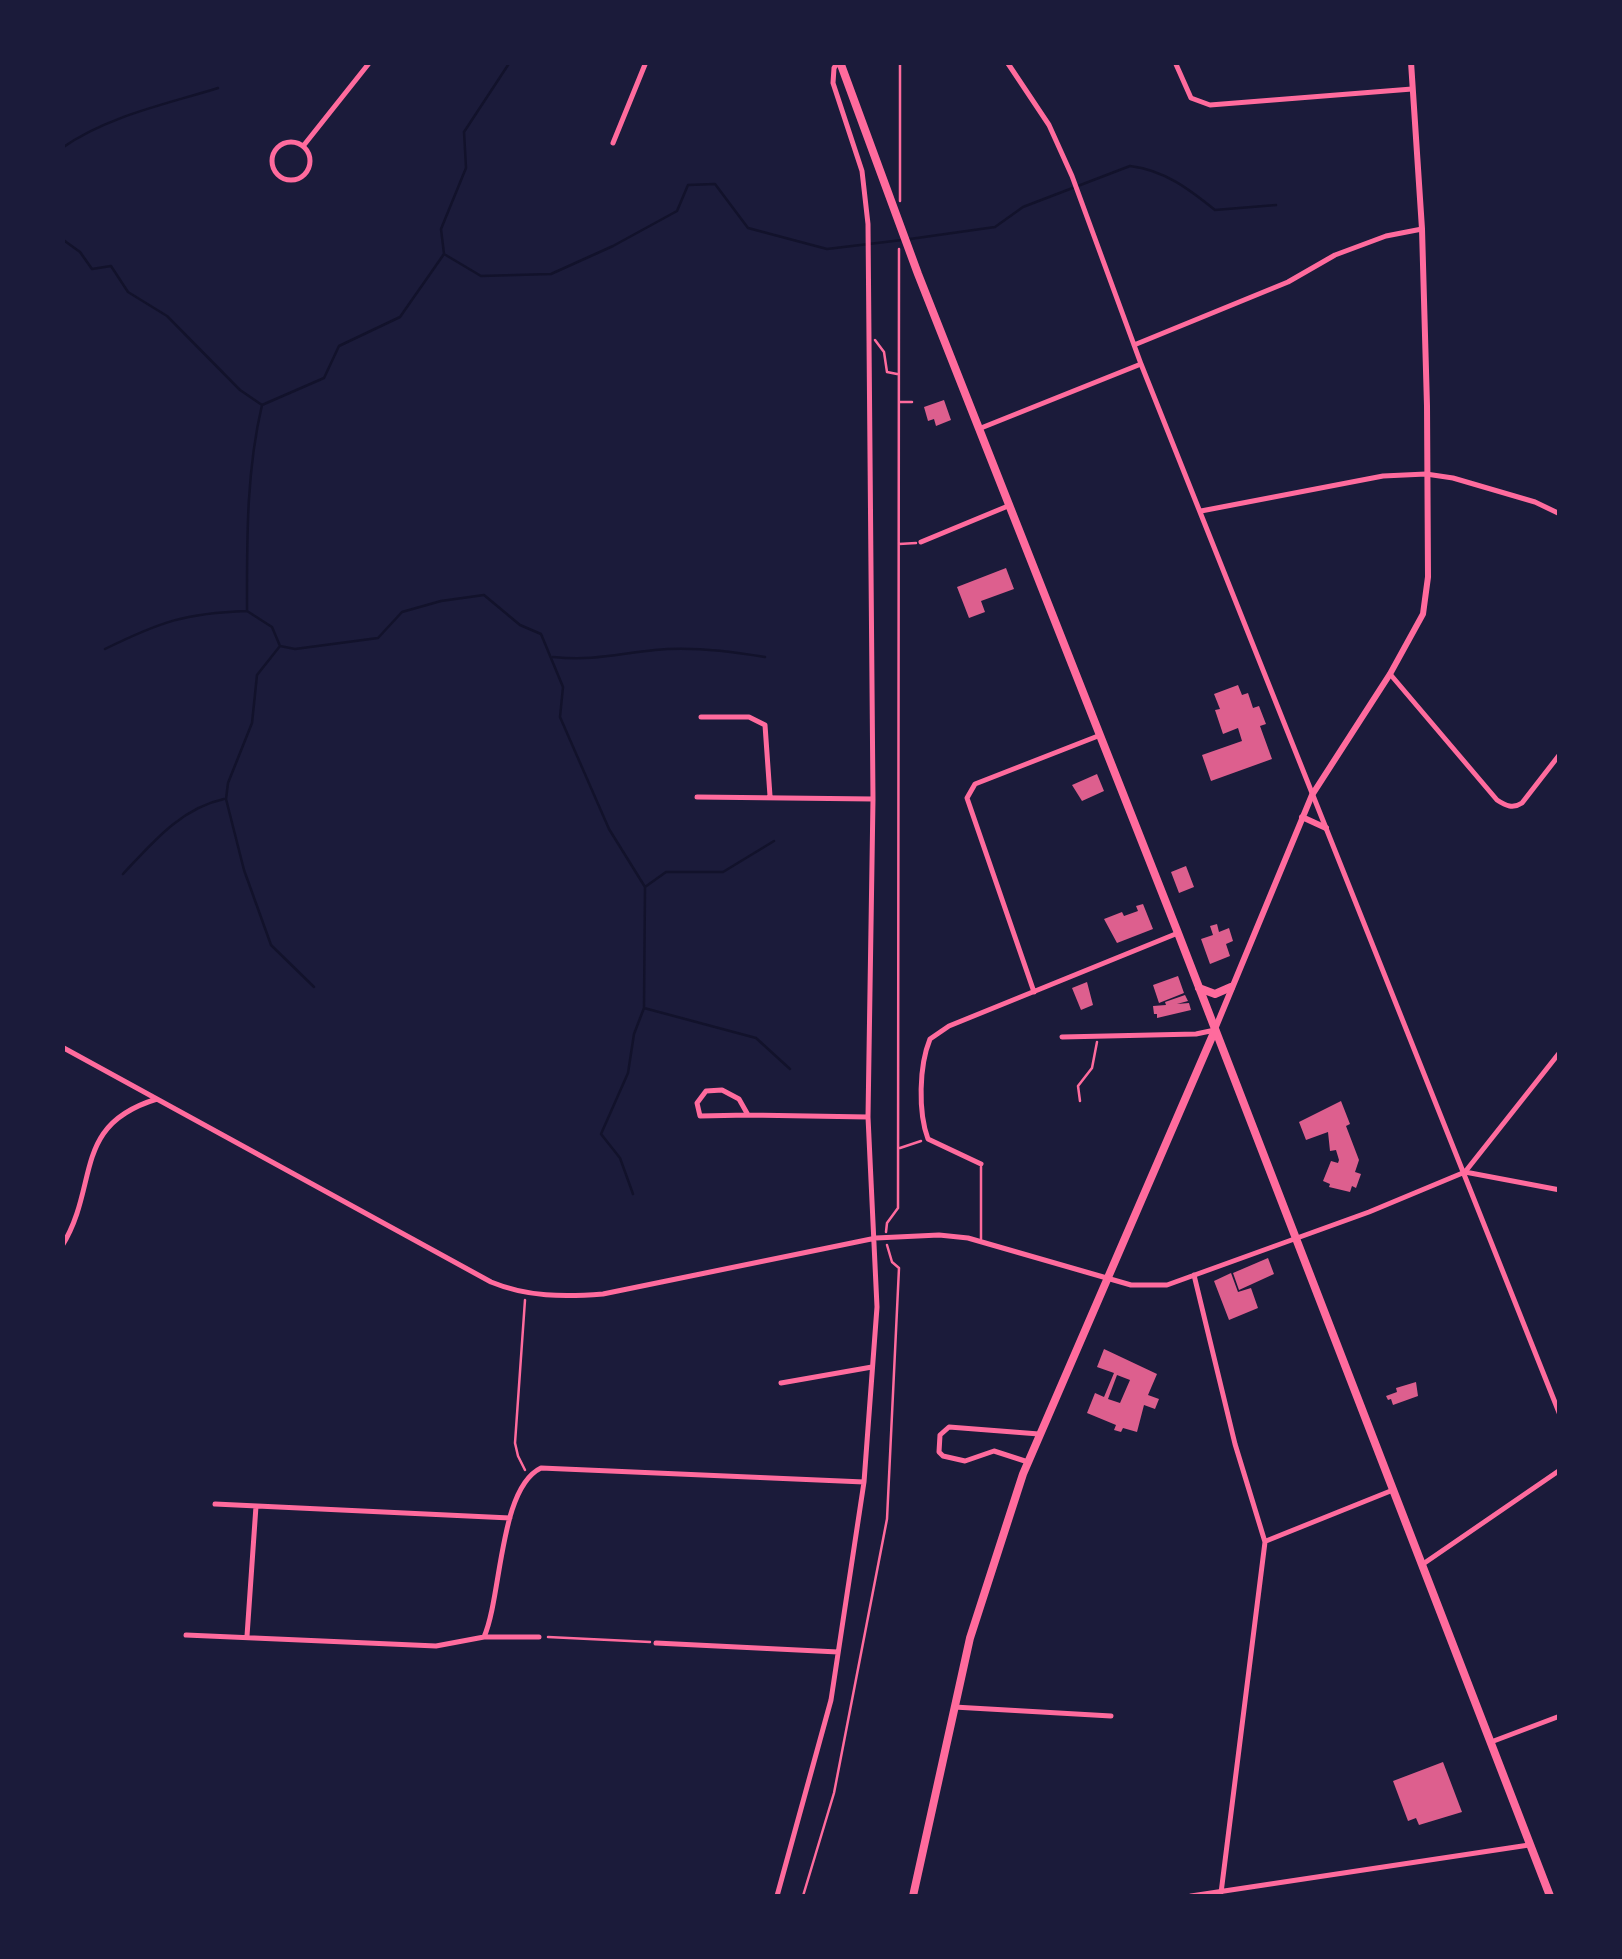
<!DOCTYPE html>
<style>
body{margin:0}
#map{position:relative;width:1622px;height:1959px;overflow:hidden;background:#1b1b3a;font-family:Montserrat,sans-serif}
canvas{display:block}
.frame{position:absolute;inset:0;border:65px solid #1b1b3a;pointer-events:none}
</style>
<div id="map">
<canvas width="1622" height="1959"></canvas>
<div class="frame"></div>
</div>
<script>
const c = document.querySelector('canvas').getContext('2d');
c.lineJoin = 'round';
function trace(path, color, width, dash) {
  c.strokeStyle = color;
  c.lineWidth = width;
  c.lineCap = dash ? 'butt' : 'round';
  c.setLineDash(dash || []);
  c.stroke(path);
}
function paint(path, color) {
  c.fillStyle = color;
  c.fill(path, 'evenodd');
}
trace(new Path2D(`
 M62,148c45,-32 105,-44 156,-60
 M62,239l18,13 12,17 19,-3 17,26 39,24 73,74 22,15 62,-27 15,-32 61,-29 44,-63 -3,-25 25,-61 -2,-36 46,-70
 M910,239l85,-12 28,-20 107,-41c34,4 59,23 85,44l61,-5
 M444,254l37,22 70,-2 62,-28 64,-35 11,-26 27,-1 33,44 79,21 75,-9
 M262,405c-16,68 -15,136 -15,206l25,16 8,19 15,3 83,-11 24,-26 39,-11 43,-6 36,30 21,9 22,53 -3,30 49,112 36,58 -1,121 112,30 34,31
 M280,646l-23,29 -5,48 -24,60 -2,16 18,71 27,75 43,42
 M105,649c55,-27 80,-36 142,-38
 M553,657c41,4 63,-3 102,-7 36,-4 75,1 110,7
 M123,874c29,-31 58,-66 101,-75
 M645,887l21,-15h57l51,-31
 M633,1194l-13,-36 -19,-24 27,-61 6,-39 10,-26`), '#12122b', 2.5);
paint(new Path2D(`
 M944,400l7,20 -15,6 -2,-7 -6,2 -4,-14z
 M1006,568l8,21 -33,12 4,11 -16,6 -12,-31z
 M1238,685l4,10 6,-2 5,15 6,-2 7,18 -6,2 12,33 -61,22 -9,-26 40,-14 -4,-13 -15,6 -8,-24 5,-1 -6,-15z
 M1097,774l7,17 -22,10 -10,-16z
 M1186,866l8,21 -15,6 -8,-21z
 M1143,904l10,25 -36,14 -13,-24 18,-7 2,4 14,-5 -2,-5z
 M1217,924l2,8 10,-4 4,13 -7,3 4,12 -20,8 -9,-25 12,-4 -3,-9z
 M1178,976l6,17 -25,10 -6,-18z
 M1087,982l6,23 -12,5 -9,-22z
 M1185,995l3,6 -11,3 12,-1 2,7 -34,8v-4h-3l-1,-8 13,-1 -1,-3z
 M1341,1101l9,23 -4,2 13,34 -4,12 6,2 -5,14 -4,-2 -2,6 -21,-5 1,-3 -7,-3 8,-20 7,2 1,-3 -3,-10 -6,1 -2,-19 -22,8 -7,-18z
 M1268,1258l6,16 -35,16 -6,-17z
 M1231,1273l7,19 13,-4 7,20 -29,12 -15,-39z
 M1104,1349l53,25 -9,21 11,4 -4,10 -11,-4 -7,27 -14,-4 -2,4 -7,-2 2,-5 -29,-12 8,-20 9,4 10,-24 -17,-6zM1117,1375l13,5 -10,23 -12,-4z
 M1416,1382l2,14 -25,9 -2,-6 -3,1 -2,-4 11,-4 -1,-4z
 M1443,1762l19,50 -43,13 -3,-7 -8,3 -15,-40z`), '#dd5f8e');
trace(new Path2D(`
 M900,201v-139
 M875,340l9,12 3,20 10,2
 M900,402h12
 M899,544l17,-1
 M1080,1101l-2,-15 14,-18 5,-26
 M900,1148l21,-7
 M886,1232l1,-9 11,-15 1,-959
 M525,1470l-7,-14 -3,-13 10,-143
 M548,1637l102,5
 M803,1896l31,-103 53,-274 12,-251 -7,-6 -5,-17`), '#ff6b9d', 2.5);
trace(new Path2D(`
 M981,1239v-72`), '#ff6b9d', 2.5);
trace(new Path2D(`
 M1007,62l42,63 23,51 69,188 419,1051
 M1175,62l16,36 19,7 202,-16
 M272 161a19 19 0 1 1 38 0a19 19 0 1 1-38 0Z
 M613,143l33,-81
 M304,145l66,-83
 M1134,345l154,-63 47,-27 51,-19 36,-7
 M981,428l160,-64
 M1201,511l182,-35 43,-2 27,4 82,24 25,12
 M921,542l87,-36
 M1390,674l107,126c9,6 16,9 25,3l38,-49
 M701,717h48l16,8 5,71
 M697,797l176,2
 M1034,992l-67,-194 8,-14 123,-48
 M1062,1037l134,-3 19,-4
 M62,1047l429,235c36,15 73,15 112,12l273,-56 63,-3 29,3 163,47h36l202,-73 96,-40 95,-120
 M722,1090l17,9 9,16 -48,1 -3,-13 9,-12z
 M748,1115l120,2
 M981,1164l-53,-25c-10,-27 -9,-73 2,-100l19,-13 229,-93
 M1465,1172l95,18
 M62,1246c38,-62 9,-121 95,-147
 M1194,1275l41,169 30,98 -44,351
 M781,1383l91,-16
 M1028,1462l-34,-11 -29,10 -22,-5 -4,-4 1,-17 9,-8 90,7
 M215,1504l295,14
 M1266,1541l127,-51
 M1423,1564l137,-94
 M186,1635l250,11 48,-9h55
 M247,1636l9,-130
 M484,1637c18,-41 15,-149 57,-169l323,14
 M656,1643l182,9
 M954,1707l157,9
 M1491,1742l69,-26
 M777,1896l54,-196 33,-218 13,-175 -9,-190 5,-318 -5,-575 -6,-53 -29,-88 1,-15 4,-6
 M1191,1896l338,-51`), '#ff6b9d', 5);
trace(new Path2D(`
 M1302,817l24,11
 M1215,1029l97,-234 78,-121 33,-60 5,-37 -1,-171 -5,-177 -11,-167`), '#ff6b9d', 6);
trace(new Path2D(`
 M913,1896l57,-258 53,-164 192,-444`), '#ff6b9d', 8);
trace(new Path2D(`
 M840,62l78,212 260,659 372,963
 M1199,988l16,6 16,-7`), '#ff6b9d', 8);
</script>
